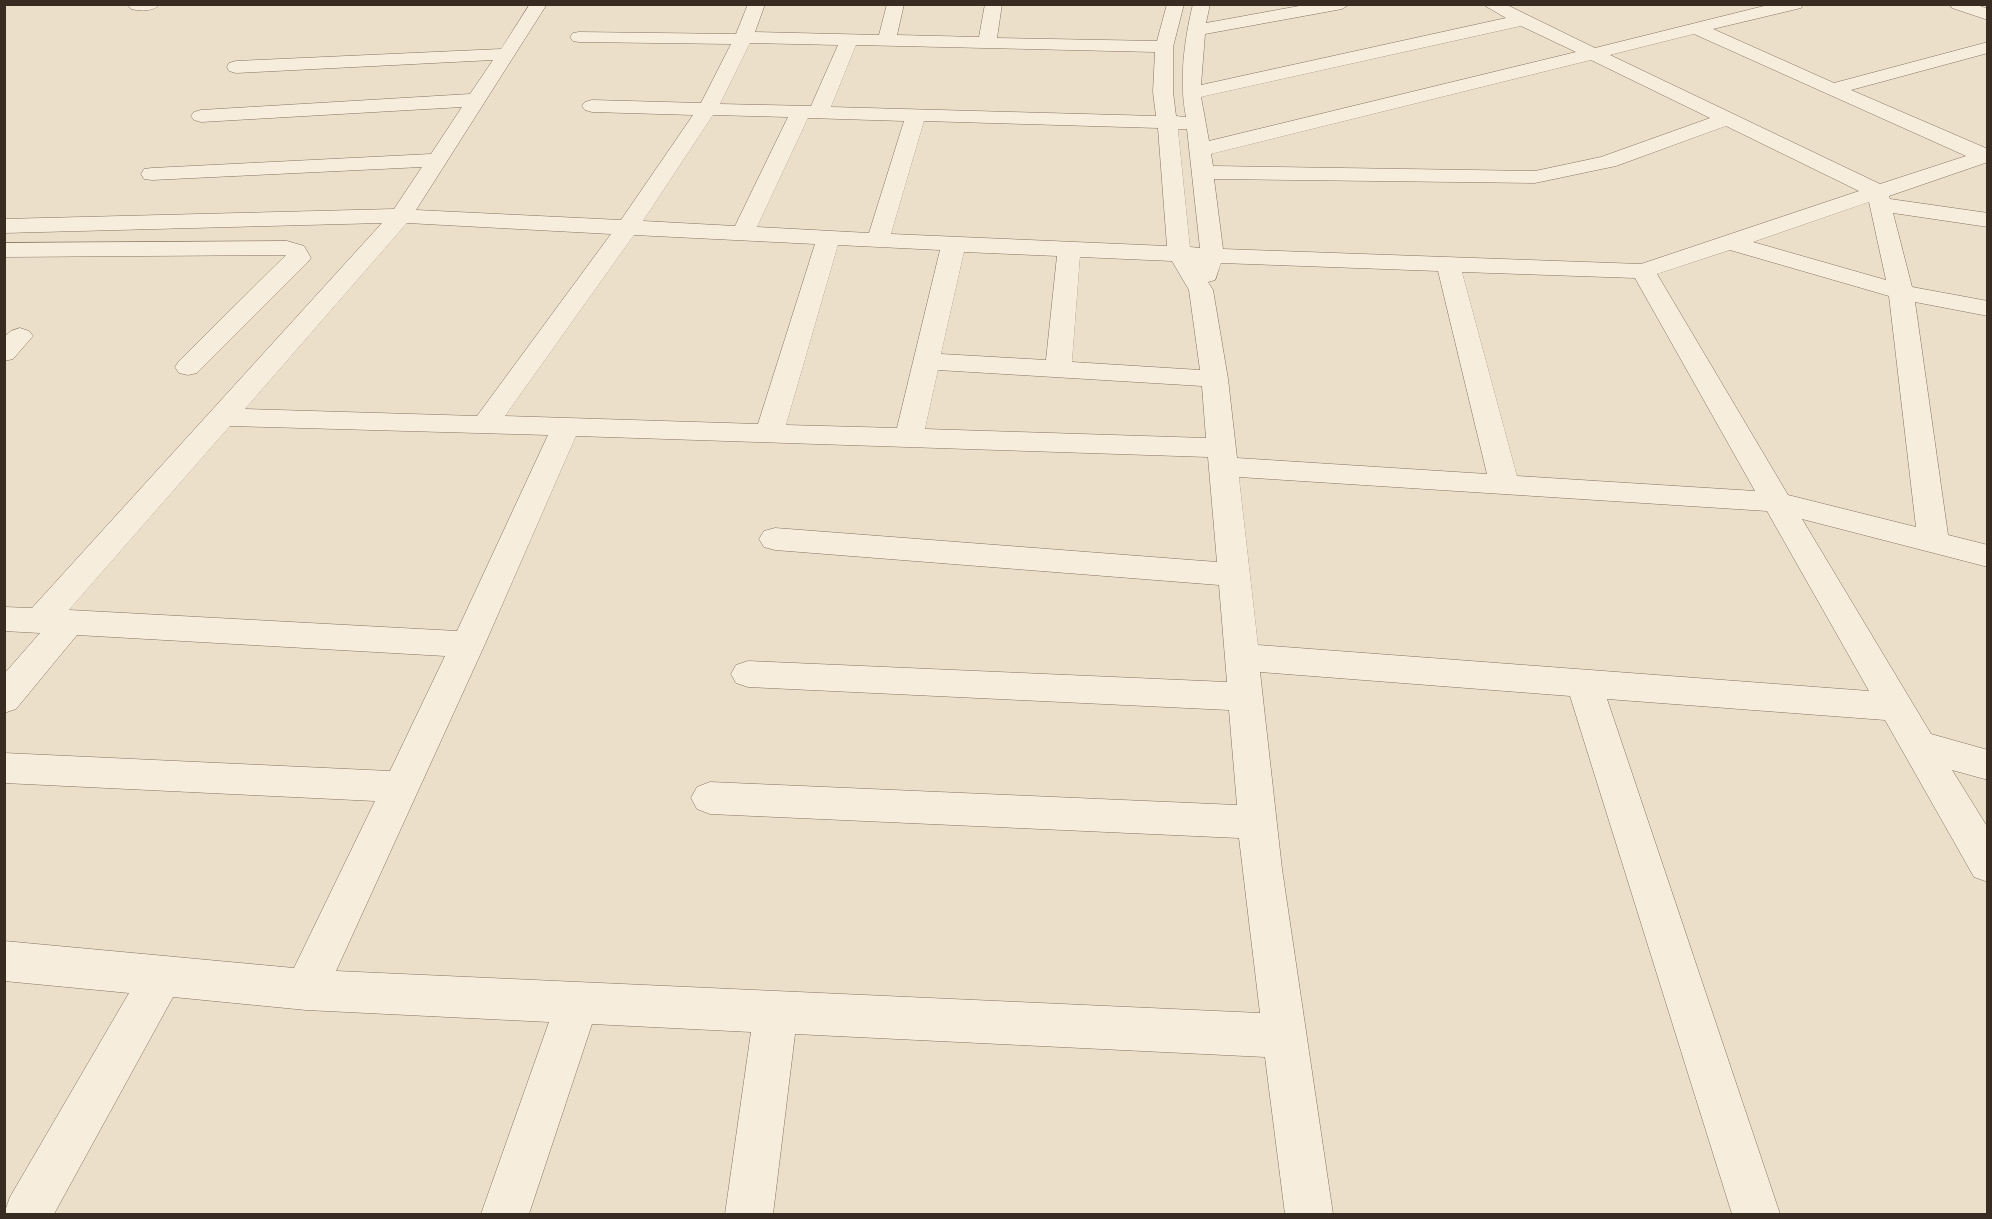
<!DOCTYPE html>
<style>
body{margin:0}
#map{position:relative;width:1992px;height:1219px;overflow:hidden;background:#ebdfca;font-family:"Roboto Serif",serif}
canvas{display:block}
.frame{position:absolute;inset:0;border:6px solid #382b22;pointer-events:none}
</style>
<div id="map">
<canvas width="1992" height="1219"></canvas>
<div class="frame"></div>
</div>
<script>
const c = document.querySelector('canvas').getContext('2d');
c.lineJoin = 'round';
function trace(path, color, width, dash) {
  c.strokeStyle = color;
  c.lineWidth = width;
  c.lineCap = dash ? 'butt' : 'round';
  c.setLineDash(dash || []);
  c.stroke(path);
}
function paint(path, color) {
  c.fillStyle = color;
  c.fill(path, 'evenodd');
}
const minor = new Path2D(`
 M160,4c-6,8 -20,7 -29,5l-3,-4z
 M530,4h17l-131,206 205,10 72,-105 -101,-3 -7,-2 -3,-4 3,-4 7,-2 109,3 30,-59 -152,-2 -6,-1 -3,-4 3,-4 6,-1 157,2 12,-30h17l-10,28 124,3 8,-31h17l-7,31 82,2 6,-33h17l-5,34 160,3 10,-37h17l-11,43v45l3,24 10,1c-7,-37 -2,-76 7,-113h17l-4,19 104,-19h40l-8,5 -137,25 -4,51 305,-67 -24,-14h23l90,44 177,-44h31l-2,4 -88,21 121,54 154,-41v11l-137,37 137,59v13l-99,34 1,3 98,14v14l-95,-14 19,74 76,14v15l-73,-14 33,233 40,10v22l-186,-48 129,215 57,16v30l-36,-10 36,58v54l-14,-5 -89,-157 -278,-21 173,515h-48l-162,-518 -310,-24 22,197 51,345h-48l-20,-157 -470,-23 -22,180h-48l26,-182 -159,-8 -63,190h-48l68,-192 -243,-12 -133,-13 -119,217h-50l6,-17 119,-204 -125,-12v-40l290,27 81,-167 -371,-18v-30l386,18 55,-115 -368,-21 -61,74 -12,4v-39l36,-41 -36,-2v-24l28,1 350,-385 -378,10v-14l390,-10 28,-42 -270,13 -8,-1 -3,-5 3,-5 8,-1 279,-14 31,-47 -261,15 -7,-2 -3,-4 3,-4 7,-2 269,-16 23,-34 -257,13 -7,-2 -2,-4 2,-4 7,-2 265,-12zM1521,26l55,26 -367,89 -8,-44zM1694,34l272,122 -86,28 -270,-129zM750,43l88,2 -27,61 -91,-2zM856,45l299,7 -2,40 3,24 -325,-9zM1591,60l119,58 -109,39 -66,14 -322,-5 -2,-12zM713,115l75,2 -53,109 -92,-5zM808,118l96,3 -35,112 -112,-6zM924,121l234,7 9,118 -276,-12zM1726,126l133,65 -218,73 -418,-15 -9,-70 321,4 81,-17zM1178,129h9l13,119 -10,-1zM1869,202l17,78 -133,-38zM407,223l204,11 -134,182 -232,-7zM634,235l181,9 -57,180 -253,-8zM838,245l102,5 -43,178 -111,-3zM1730,250l159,46 27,231 -128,-32 -131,-221zM964,252l93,4 -11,104 -105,-6zM1080,257l92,4 17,29 11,80 -128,-8zM1221,263l217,8 49,203 -250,-16 -9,-79 -15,-89 -5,-8 7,-2zM1462,272l173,6 120,213 -238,-15zM938,370l264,16 4,52 -281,-9zM230,426l318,9 -91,196 -388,-21zM576,436l632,21 9,105 -442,-34 -11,3 -5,8 5,8 11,3 444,35 8,97 -479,-21 -12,4 -5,9 5,9 12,4 481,23 8,95 -527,-23 -13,5 -6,11 6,11 13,5 529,24 21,175 -924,-42 149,-327zM1239,477l528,34 102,180 -611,-46z
 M1950,4h25l13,5v11l-36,-12z
 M287,241l17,5 7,12 -4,5 -110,110 -9,2 -9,-2 -4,-6 4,-6 107,-106 -282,2v-14z
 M20,328l9,3 4,5 -20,23 -9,2v-24l7,-6z`);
trace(minor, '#867260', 1);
paint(minor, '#f6eddc');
</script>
